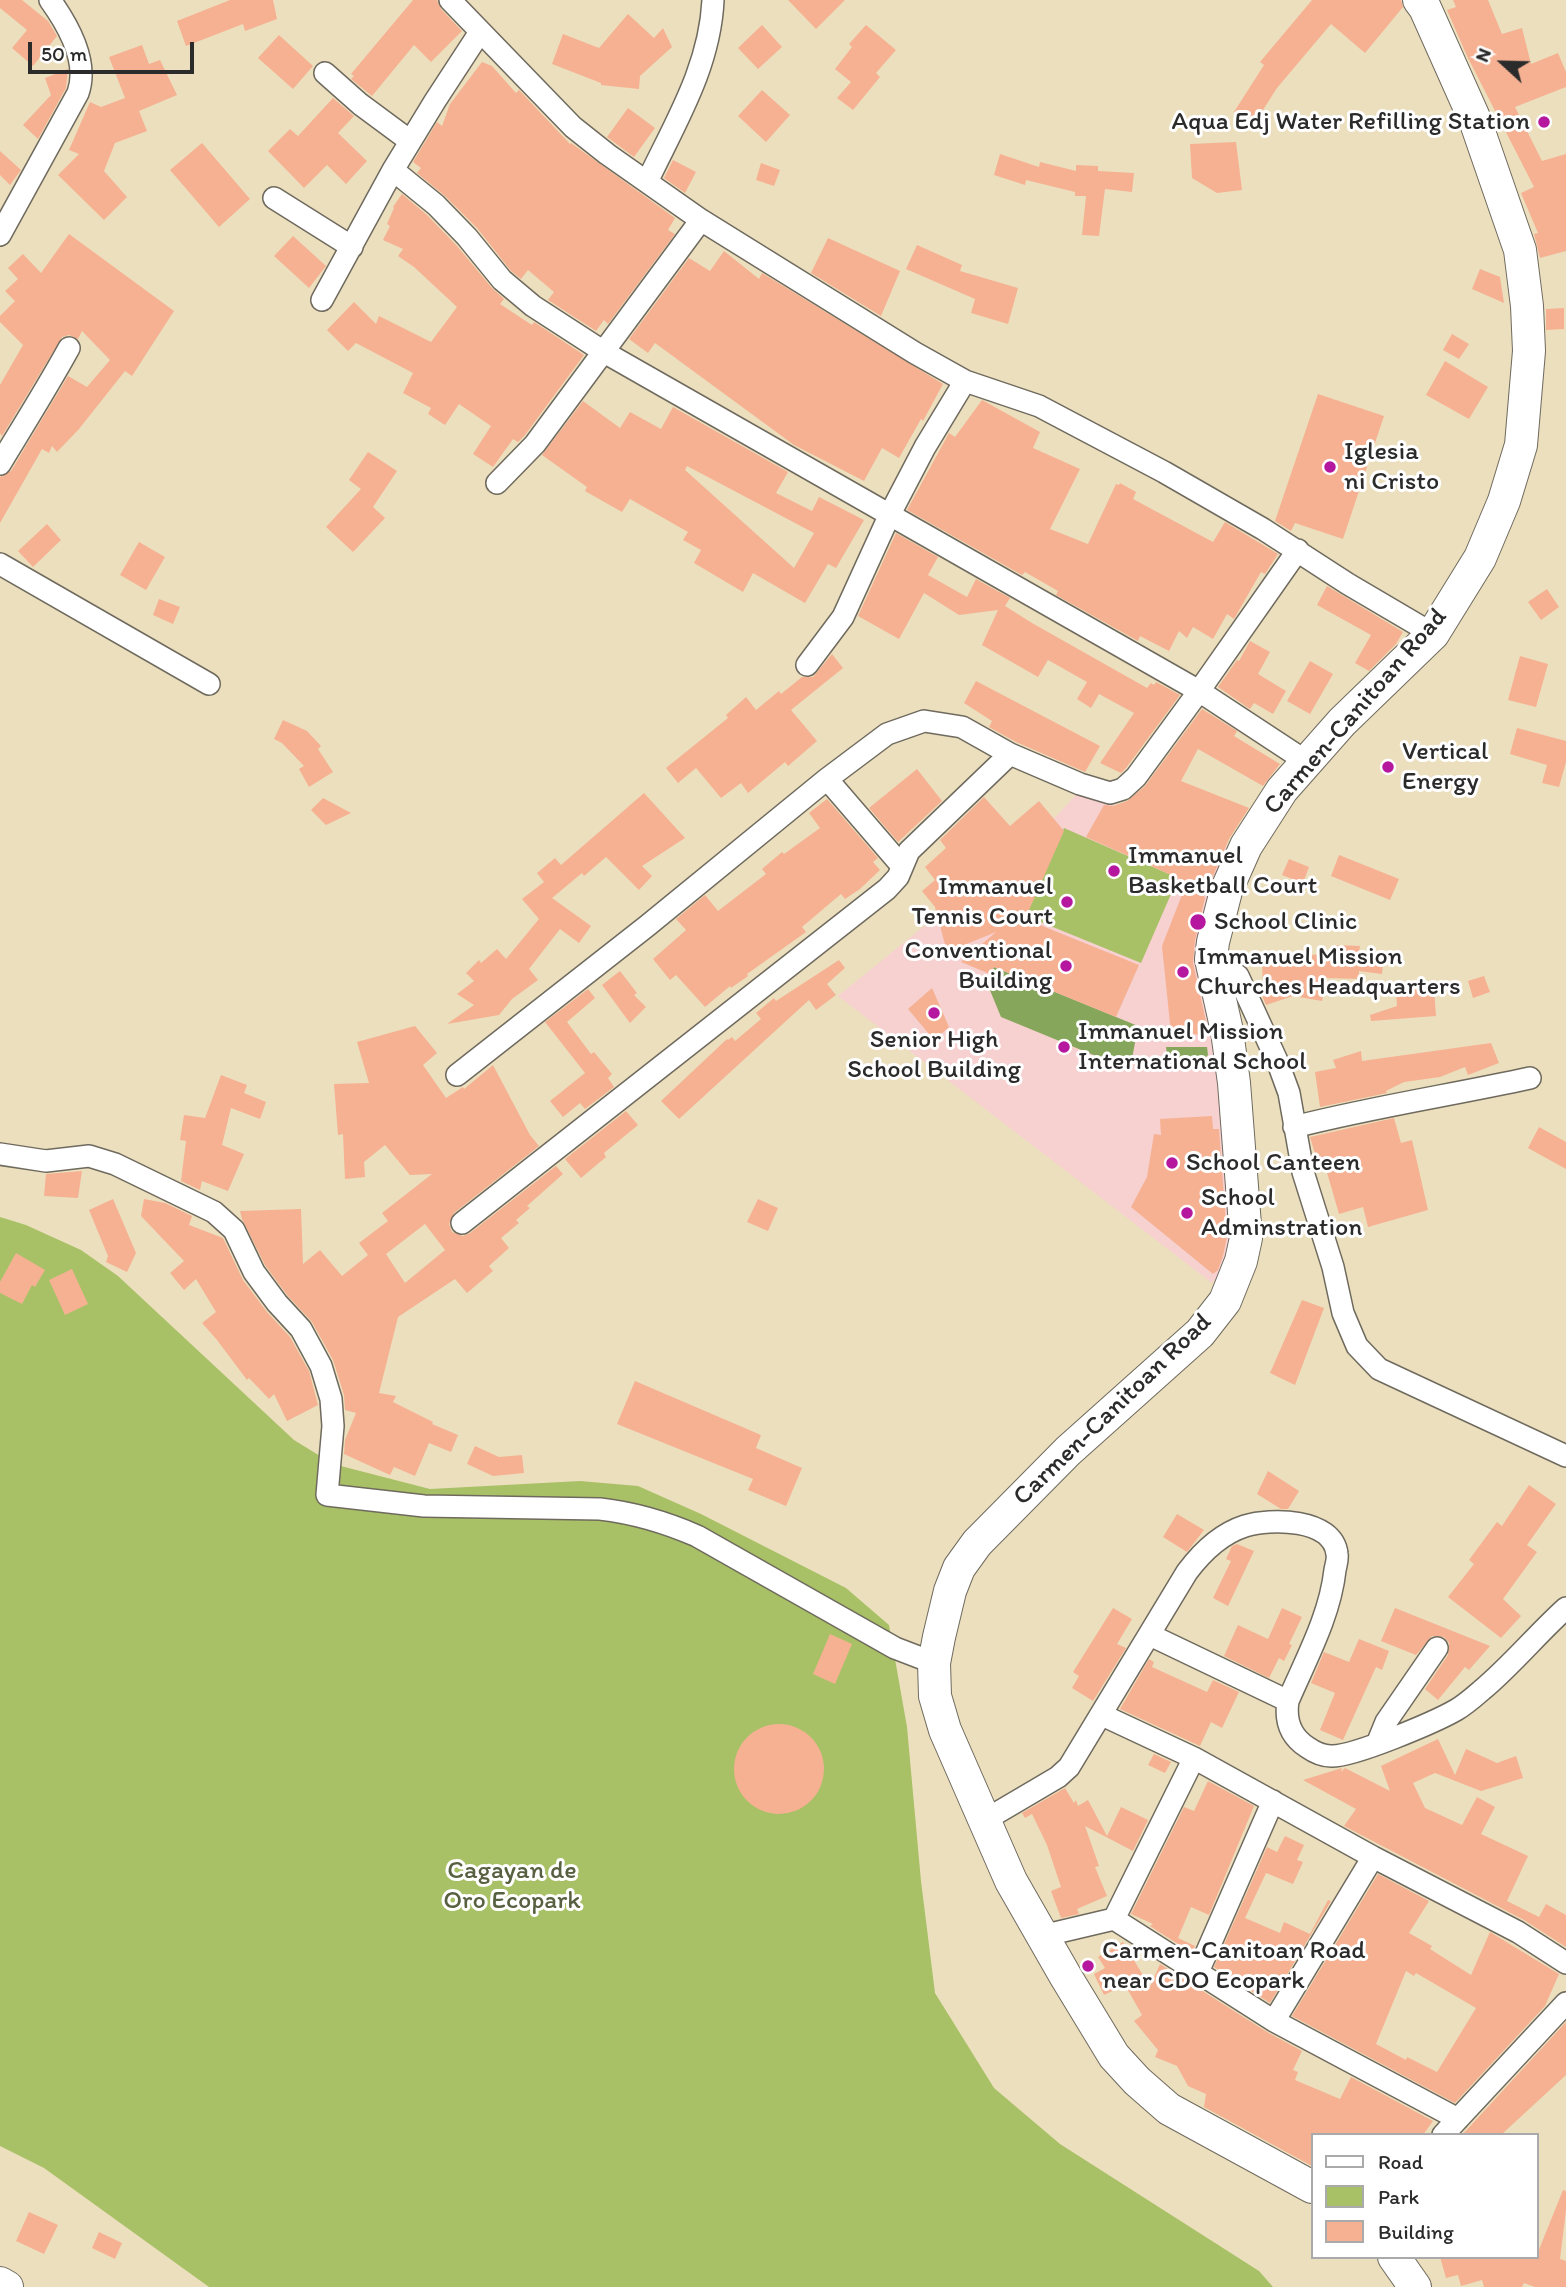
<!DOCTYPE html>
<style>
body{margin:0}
#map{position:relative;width:1566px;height:2287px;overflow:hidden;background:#ecdfbe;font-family:Itim,sans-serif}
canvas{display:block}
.legend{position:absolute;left:1311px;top:2133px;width:228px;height:126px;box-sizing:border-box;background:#fff;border:2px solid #aaa;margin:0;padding:9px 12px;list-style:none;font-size:21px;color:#2b2b2b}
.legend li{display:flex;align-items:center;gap:14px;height:35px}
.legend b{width:35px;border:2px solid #aaa}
.north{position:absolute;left:1468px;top:28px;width:70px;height:70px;-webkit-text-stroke:5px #fff;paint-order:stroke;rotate:292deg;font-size:19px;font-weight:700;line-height:28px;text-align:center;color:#2b2b2b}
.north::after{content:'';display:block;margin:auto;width:24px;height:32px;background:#2b2b2b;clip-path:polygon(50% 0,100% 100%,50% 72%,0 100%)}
.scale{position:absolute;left:28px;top:42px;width:166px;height:32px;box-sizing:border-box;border:4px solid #2b2b2b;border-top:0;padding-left:9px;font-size:21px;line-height:24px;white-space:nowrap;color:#2b2b2b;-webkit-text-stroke:5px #fff;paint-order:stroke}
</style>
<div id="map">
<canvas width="1566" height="2287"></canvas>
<ul class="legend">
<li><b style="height:9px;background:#fff"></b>Road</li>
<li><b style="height:19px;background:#a9c166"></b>Park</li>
<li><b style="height:19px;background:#f5b192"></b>Building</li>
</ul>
<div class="north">N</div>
<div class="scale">50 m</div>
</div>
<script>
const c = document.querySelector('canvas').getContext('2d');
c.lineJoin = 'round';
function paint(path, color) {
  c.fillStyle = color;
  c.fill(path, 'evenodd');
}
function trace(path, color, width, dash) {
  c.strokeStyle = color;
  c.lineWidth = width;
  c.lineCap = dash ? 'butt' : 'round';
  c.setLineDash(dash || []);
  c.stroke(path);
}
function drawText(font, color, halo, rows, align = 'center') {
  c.font = font + ' Itim,sans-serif';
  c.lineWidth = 6;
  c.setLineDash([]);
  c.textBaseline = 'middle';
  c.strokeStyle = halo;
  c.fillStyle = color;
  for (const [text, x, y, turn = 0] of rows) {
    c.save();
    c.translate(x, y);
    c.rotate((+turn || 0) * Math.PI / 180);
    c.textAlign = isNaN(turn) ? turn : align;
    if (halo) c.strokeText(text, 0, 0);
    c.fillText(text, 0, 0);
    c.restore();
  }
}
paint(new Path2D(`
 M1079,792l160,59 -26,112 23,157 -6,145 -18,18 -374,-287 206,-167z`), '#f7d0d0');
paint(new Path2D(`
 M1064,828l114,50 -37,85 -115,-47z
 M0,1217l26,8 55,25 37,26 176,164 39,24 97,25 150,-8 58,5 63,28 145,74 43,37 18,102 14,154 14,112 59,95 66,56 199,127 14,16h-1064l-165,-119 -44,-22z`), '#a9c166');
paint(new Path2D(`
 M994,967l144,59 -8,44 -129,-53 -14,-34z
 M1166,1047h41l1,8 -9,9h-31z`), '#86a75b');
paint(new Path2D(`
 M0,0h22l26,21 9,15 -24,30 -21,-18 15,-18 -27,-22z
 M230,0h43l4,19 -32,12 -2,-7 -57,22 -9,-25z
 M413,0h24l4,9 21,22 -31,31 -17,-17 -42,51 -21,-17 3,-3 -3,-2z
 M788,0h57l-29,29z
 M1312,0h89l2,7 -38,46 -34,-29 -54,64 -23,36 -20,-12 30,-47 -4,-3z
 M1453,0h35l14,34 20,-6 9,36 27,-11 8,19v15l-51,20 27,54 24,-7v97l-26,7 -6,-24 4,-1 -17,-40 13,-6 -67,-131 -20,-46 9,-3z
 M628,14l26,24 9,-10 9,19 -32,29 -1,13 -38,-4v-2l-49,-19 11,-30 36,14z
 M762,25l20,22 -24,22 -20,-21z
 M866,25l30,25 -20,23 4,4 -27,33 -16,-12 14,-16 -16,-13 17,-22 -3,-3z
 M279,35l34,31 -20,23 -35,-31z
 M142,45l7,19 11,-4 17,35 -38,16 8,20 -32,12 -11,28 23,26 -23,23 -46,-45 21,-21 -10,-4 21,-48 11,5 24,-9 -16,-41z
 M482,62l10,4 24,27 3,-3 51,54 1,-1 104,75 -7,12 7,4 -67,90 -4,-4 -8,11 -48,-31 6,-8 -26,-22 -7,9 -10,-8 -34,-43 -32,-32 -28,-23 4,-5 -8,-6 24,-40 5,4 8,-22z
 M68,69l-2,19 -28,51 -15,-14 28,-30 -6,-17z
 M762,90l28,25 -24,27 -28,-26z
 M333,98l21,18 -16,17 29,28 -21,23 -19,-19 -23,23 -36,-37 22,-22 8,7z
 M628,108l27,20 -21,29 -27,-20z
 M1236,142l6,48 -25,3 -25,-15 -2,-34z
 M202,143l48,56 -31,28 -49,-57z
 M0,151l21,19 -11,15 -10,-10z
 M1000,154l39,13 1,-5 36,9v-6l22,1v5l36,2 -2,19 -27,-3 -6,47 -17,-1 4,-39h-11v-4l-49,-12 -1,5 -31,-10z
 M673,160l23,12 -11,21 -21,-15z
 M761,163l19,7 -6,16 -18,-6z
 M402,194l25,21 30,31 35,42 12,11 -4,5 32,21 2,-3 50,33 -59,80 -7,7 -5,-3 -20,28 -20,-13 18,-28 -32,-22 -14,21 -17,-11 3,-6 -28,-15 10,-20 -57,-30 -8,8 -21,-21 27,-28 22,22 3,-8 52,26 26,-35 -43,-40 -16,-11 5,-7 -20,-9 7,-14 -3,-2 7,-16 -1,-1z
 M69,234l105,77 -42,65 -7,-5 -46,58 -22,23 -5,-6 -3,7 -7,-4 -42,74v-46l11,-6 57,-95 19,11 23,-27 -28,-29 -4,8 -9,-4 -7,2 -60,99 -2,-3v-48l23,-40 -23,-23v-6l15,-15 -10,-10 13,-12 -10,-11 15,-14 18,19z
 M293,236l33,30 -17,22 -35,-32z
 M828,238l72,33 -19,45 -70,-43z
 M917,245l45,20 -2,6 58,17 -10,36 -37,-11 4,-14 -69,-30z
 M724,251l35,28 3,-6 181,111 -20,37 -2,-2 -22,39 -17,-10 -18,33 -70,-36 -139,-102 -7,10 -19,-14 60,-81 21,13z
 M1480,269l20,8 4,26 -32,-14z
 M1564,308v21l-18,1v-21z
 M1452,334l17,10 -10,15 -16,-9z
 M1445,361l43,26 -19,32 -43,-24z
 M1318,394l66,22 -41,123 -48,-16 -4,8 -16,-10z
 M982,400l58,32 -7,16 47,21 -30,60 38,15 28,-60 3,1 1,-2 16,9 -3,7 80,43 12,-20 53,32 -13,20 -4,-2 -27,47 -7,-5 -14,25 -20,-12 -6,11 -8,-7 -10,20 -29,-15 -2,5 -82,-46 2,-4 -33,-19 -3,3 -115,-65 42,-77 6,4z
 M583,401l37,27 10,-16 31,17 12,-22 115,65 -12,21 36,18 7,-14 45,23 -28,48 -8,-4 -23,39 -52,-30 -10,19 -49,-29 7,-13 -18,-10 5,-8 -58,-33 -8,13 -37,-21 2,-4 -45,-32zM687,466l127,67 -20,35 -109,-98z
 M368,452l29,19 -24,36 12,11 -32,34 -27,-25 35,-38 -12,-9z
 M47,524l14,16 -28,27 -15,-16z
 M896,533l42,24 -10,18 39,22 9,-18 34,19 -5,8 27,17 115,65 4,-5 3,2 2,-3 24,13 -54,73 -5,5 -21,-10 34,-50 -35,-19 -8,14 -14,-9 10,-17 -39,-22 -10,17 -56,-32 16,-35 -39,5 -35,-22 -25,46 -41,-23z
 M139,542l26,15 -19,33 -26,-15z
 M1327,586l76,46 -7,12 -27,27 -14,-8 16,-28 -54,-30z
 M1547,589l12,18 -18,13 -13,-18z
 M159,599l21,8 -7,17 -20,-9z
 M1250,641l20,11 -12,22 28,17 -13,23 -19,-11 -4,6 -32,-22 19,-27 2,1z
 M832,654l11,14 -52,42 26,31 -29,25 -3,-4 -37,31 -7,-10 -20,15 -25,-30 -18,15 -12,-15 62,-50 -2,-3 20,-18 10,13 23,-19 2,3 21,-17h11z
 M1520,656l28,8 -12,43 -28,-7z
 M1310,661l23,13 -23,40 -23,-13z
 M976,681l124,65 -15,26 -69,-30 -27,-15 3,-6 -28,-18z
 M1202,709l35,22 -3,5 46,28 -17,22 -65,-37 -17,32 68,27 -20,31 -25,58 1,1 -10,42 -2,23 16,72 -38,-2 -9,-87 25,-64 -101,-45 18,-32 9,1 14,-5 18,-15z
 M283,720l24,11 14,15 -3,3 15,23 -24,15 -10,-18 5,-3 -22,-23 -8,-4z
 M1517,728l49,13v21l-7,25 -17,-4 5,-18 -37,-11z
 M917,769l25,32 -44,41 -29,-34z
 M644,793l41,45 -43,28 10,10 -13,14 -33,-33 -22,19 -2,-3 -30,25 39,28 -12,17 -19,-14 -31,40 9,11 -26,19 -13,16 -52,9 27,-19 -17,-11 17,-13 -8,-8 13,-13 2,3 16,-14 9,10 33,-40 -17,-20 22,-17 -7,-9 18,-15 6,7z
 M984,797l26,29 29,-25 25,30 -39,88 114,46 -23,52 -122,-50 -4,7 -29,-12 35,-30 -49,20 -12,-45 -13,-16 13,-11 -10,-13 21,-19 -6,-8z
 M323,798l28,15 -25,12 -15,-15z
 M827,799l51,59 -5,4 7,8 -20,19 -15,10 -4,-5 -39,33 4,5 -59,42 1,2 -17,12 -1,-2 -25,21 -29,-32 -6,5 -17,-21 33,-29 -10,-11 29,-24 13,16 48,-37 -4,-5 20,-17 2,2 36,-26 -11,-15z
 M1339,855l60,24 -9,21 -59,-24z
 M1289,859l20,8 -6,16 -21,-8z
 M1335,945l25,1 -1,6 25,2 -2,20 -23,-3v8l-33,-1 -4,23 -29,-5 -27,9 -3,-7 -1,-39h37v-3l36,-3z
 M839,960l6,8 -18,16 9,11 -20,15 -7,-10 -130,119 -18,-18 66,-62 1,1 4,-3 3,4 26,-22 -5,-6 18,-15 2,3z
 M620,971l17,22 -3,2 12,12 -16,16 -28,-38z
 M1484,976l6,16 -17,6 -5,-17z
 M932,988l17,39 -15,13 -26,-31z
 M1434,988l2,28 -65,5 -1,-6 27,-9 -1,-15z
 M588,989l7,9 -28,24 24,32 3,-2 18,22 -4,4 6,9 -29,22 -5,-6 -17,14 -13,-16 35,-28 -40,-51z
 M415,1026l22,27 -14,12 23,33 17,-11 1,2 29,-24 37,70 9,11 -85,67 -5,11 3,8 11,4 7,-3 86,-67 7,8 -36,32 3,2 -14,12 3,3 -18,15 8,10 -20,18 4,5 -26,22 -12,-14 -57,38 -19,76 17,3 -3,6 40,20 -1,2 26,11 -7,17 -22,-9 -14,33 -21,-9 -4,8 -46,-21 1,-14 11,-27 -11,-3 -1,-15 -11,-35 -21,-38 -25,-27 -22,-30 -23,-46 -2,-8 61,-2 2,55 17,-14 22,26 26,-21 -9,-12 29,-22 -6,-8 50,-39 -22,1 -25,-30 -21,17 1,15 -20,2 -2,-45 -5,1 -4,-51 35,-1 -12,-41zM425,1224l20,26 -40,33 -19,-29z
 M1491,1043l8,20 -31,12 -3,-8 -25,10 -36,5 -18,9 1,2 -67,14 -5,-35 21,-4 -3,-8 28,-9 1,10z
 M221,1075l26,10 -3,8 22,9 -6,17 -29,-11 -9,37 22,9 -16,37 -26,-10 -2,9 -19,-9 5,-40 -6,-1 4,-25 21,3z
 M626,1111l12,14 -34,28 2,4 -25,21 -16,-19z
 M1212,1116l1,13h6l8,108 -4,19 -5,14 -5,4 -82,-67 16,-30 7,-43 7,1 -1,-16z
 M1394,1118l7,25 11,-3 16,70 -60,17 -5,-20 -24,7 -15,-52 -6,2 -8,-27z
 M1539,1127l27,15v27l-38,-21z
 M82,1171l-4,27 -34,-2 2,-22z
 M113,1199l23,54 -9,19 -21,-10 2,-6 -19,-46z
 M144,1199l21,4 27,13 -3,9 34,13 20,42 24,32 23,25 19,34 9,34 -31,16 -13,-27 -5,5 -20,-21 -2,2 -30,-40 -15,-17 14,-11 -20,-33 -12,11 -14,-17 14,-12 -43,-45z
 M758,1199l20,9 -10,23 -21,-9z
 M16,1253l29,17 -10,17 -3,-2 -10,19 -22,-11v-11z
 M72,1269l16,35 -23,11 -16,-35z
 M1302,1300l22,8 -29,77 -25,-12z
 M635,1381l126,54 -5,13 46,20 -16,38 -38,-16 5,-11 -136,-55z
 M475,1446l24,11 23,-2 2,18 -31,3 -26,-12z
 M1268,1471l31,20 -11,18h-7l-24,-15z
 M1529,1485l27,19 -29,41 10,7 -34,47 18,17 -20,22 -53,-41 26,-33 -5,-4 28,-38 5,4z
 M1177,1514l27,16 -17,22 -24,-15z
 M1237,1544l17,7 -26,55 -15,-8 18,-37 -5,-2 6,-13z
 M1113,1608l19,11 -15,25 9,4 -33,53 -21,-13 7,-12 -6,-4z
 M1282,1608l20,9 -13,27 3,1 -8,16 -5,-3 -10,20 -45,-22 14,-31 30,14z
 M1395,1608l95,38 -21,24 -4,-3 -27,33 -13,-11 23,-34 1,-12 -5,-6 -12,-1 -16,19 -35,-14z
 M830,1634l22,10 -17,40 -22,-10z
 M1359,1639l30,12 -7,19 -6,-3 -33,73 -23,-10 15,-37 -24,-10 13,-31 25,10z
 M1149,1659l5,3 -2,5 55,25 6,-12 26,12 -17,36 -11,-6 -11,24 -80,-37z
 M734 1769a45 45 0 1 1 90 0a45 45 0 1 1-90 0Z
 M1438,1739l17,36 11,-26 31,14 19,-7 7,22 -42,13 -46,-18 -22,10 12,25 37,17 15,-28 18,10 -14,27 47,22 -21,45 32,16 7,-13 20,11v32l-42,-27 -180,-94 12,-17 -53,-29 39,-12 -1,4 4,-4 45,23 -9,-25z
 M1154,1754l17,8 -6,11 -17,-8z
 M1208,1781l46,25 -45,109 -18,-8 -13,31 17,8 -3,7 -42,-27 3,-2 -22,-10 53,-107 10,4z
 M1065,1788l9,15 2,-3 2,6 10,-6 19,36 14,-29 27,13 -15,31 -48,-25 14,40 -4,1 12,29 -30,13 2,5 -18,4 -10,-27 10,-4 -14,-42 -15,-31 -7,4 -3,-5z
 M1285,1836l19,9 -7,15 6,2 -10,22 -27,-11 -21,45 35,15 4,-11 26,12 18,-34 3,1 -61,102 -56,-36 53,-120 10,5z
 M1378,1874l51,27 -20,32 23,13 -2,3 41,26 19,-43 69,42 -14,32 -90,97 -163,-87zM1406,1971l8,5 2,-3 60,35 -39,64 -30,-15 -1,3 -30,-16z
 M1123,1942l27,45 10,-23 107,68 35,19 -9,19 5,2 -3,8 45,19 11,-22 82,44 -10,14h-111v31l-108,-59 2,-13 -18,-8 -11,-20 -22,-9 3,-7 -24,-29 8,-6 -17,-30 -21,10 -10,-21 11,-6 -7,-11z
 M1566,2022v53l-65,60h-39z
 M1563,2190l3,1v19l-6,49 6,2v26h-31l-11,-4 -2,4h-38l-2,-7 -21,6 -3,-11 -12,3 -6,-21h96z
 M29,2212l29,13 -14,29 -28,-13z
 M99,2232l23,11 -7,16 -23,-11z`), '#f5b192');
const street = new Path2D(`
 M450,0l123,127 34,27 94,66 214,133 50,28 74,25 125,66 99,57 85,55 85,50
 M480,32l-45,69 -42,69 43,35 31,32 35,43 31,26 71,46 595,339 108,71
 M325,73l35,31 50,37
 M647,182c28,-59 63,-115 66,-182
 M274,198l78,49
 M0,235l78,-142c11,-31 -10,-68 -28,-93
 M322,300l71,-130
 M0,464c23,-38 47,-76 69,-116
 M497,483l38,-39 166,-224
 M0,564l209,120
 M807,665l36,-48 47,-103 35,-67 40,-66
 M827,779l74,86
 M1211,959l27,17 40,87 11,30 14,79 30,95 10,46 14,33 22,23 187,87
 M457,1075l190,-149 180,-147 60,-45 37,-13 38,6 48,27 70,30 30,9 13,-4 13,-12 63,-86 99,-141
 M1294,1127c78,-20 158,-32 236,-49
 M0,1154l46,7 43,-5 26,8 99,48 20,18 20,42 23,31 24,26 20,37 10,33 2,27 -6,69 97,11 176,3c35,4 65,13 97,27l198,112 39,15
 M462,1223l425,-334 11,-12 11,-26 101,-97
 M1150,1635l138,66
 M1102,1715l92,43 179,99 145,75 48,31
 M1377,1744l9,-22 51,-74
 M985,1820l73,-43 11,-10 118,-195c15,-20 33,-38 58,-46 25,-8 88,-8 92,28 1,5 -1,11 -2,16 -5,46 -29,89 -47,131 -3,19 2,35 19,46 7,5 15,9 24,9 22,1 104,-34 125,-46 9,-5 18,-13 26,-20 30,-25 55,-56 84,-82
 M1114,1919l80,-161
 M1042,1936l72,-17 160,102 184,98
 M1198,1972l75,-171
 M1274,2021l99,-164
 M1443,2135l123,-132`);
const secondary = new Path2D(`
 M1312,2187l-143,-78 -32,-28 -23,-25 -48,-79 -55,-96 -66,-151 -10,-34 -1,-33 5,-26 11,-46 9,-23 18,-25 91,-92 132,-118 25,-32 16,-40 5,-23 -12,-155 -7,-52 -16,-72 2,-17 13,-51 20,-45 36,-56 60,-68 91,-88 47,-76 24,-57 17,-56 8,-94 -2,-45 -7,-56 -45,-130 -50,-112 -6,-8
 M1394,2257l21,30
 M0,2283l7,4`);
trace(street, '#6f6a5e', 24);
trace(secondary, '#6f6a5e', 34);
trace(street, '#fff', 21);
trace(secondary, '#fff', 32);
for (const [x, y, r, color] of [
 [1544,122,7,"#b5179e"],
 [1330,467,7,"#b5179e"],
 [1388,767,7,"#b5179e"],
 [1114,871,7,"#b5179e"],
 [1067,902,7,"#b5179e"],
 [1198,922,9,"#b5179e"],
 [1066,966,7,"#b5179e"],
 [1183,972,7,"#b5179e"],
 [934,1013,7,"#b5179e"],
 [1064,1047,7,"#b5179e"],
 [1172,1163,7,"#b5179e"],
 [1187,1213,7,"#b5179e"],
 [1088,1966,7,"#b5179e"]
]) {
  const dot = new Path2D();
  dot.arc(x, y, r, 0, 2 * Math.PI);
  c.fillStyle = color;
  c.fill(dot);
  trace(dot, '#fff', 2.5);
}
drawText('26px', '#2b2b2b', '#fff', [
 ["Aqua Edj Water Refilling Station",1530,122,"right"],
 ["Iglesia",1344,452],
 ["ni Cristo",1344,482],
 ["Vertical",1402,752],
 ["Energy",1402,782],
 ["Immanuel",1128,856],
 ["Basketball Court",1128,886],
 ["Immanuel",1053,887,"right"],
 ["Tennis Court",1053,917,"right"],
 ["School Clinic",1214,922],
 ["Conventional",1052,951,"right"],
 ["Building",1052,981,"right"],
 ["Immanuel Mission",1197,957],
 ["Churches Headquarters",1197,987],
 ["Immanuel Mission",1078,1032],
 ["International School",1078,1062],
 ["Senior High",934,1040,"center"],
 ["School Building",934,1070,"center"],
 ["School Canteen",1186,1163],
 ["School",1201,1198],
 ["Adminstration",1201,1228],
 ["Carmen-Canitoan Road",1102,1951],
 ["near CDO Ecopark",1102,1981]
], 'left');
drawText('26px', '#2b2b2b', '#fff', [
 ["Carmen-Canitoan Road",1356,712,-49],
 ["Carmen-Canitoan Road",1113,1410,-44]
]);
drawText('26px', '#576040', '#fff', [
 ["Cagayan de",512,1871],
 ["Oro Ecopark",512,1901]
]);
</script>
